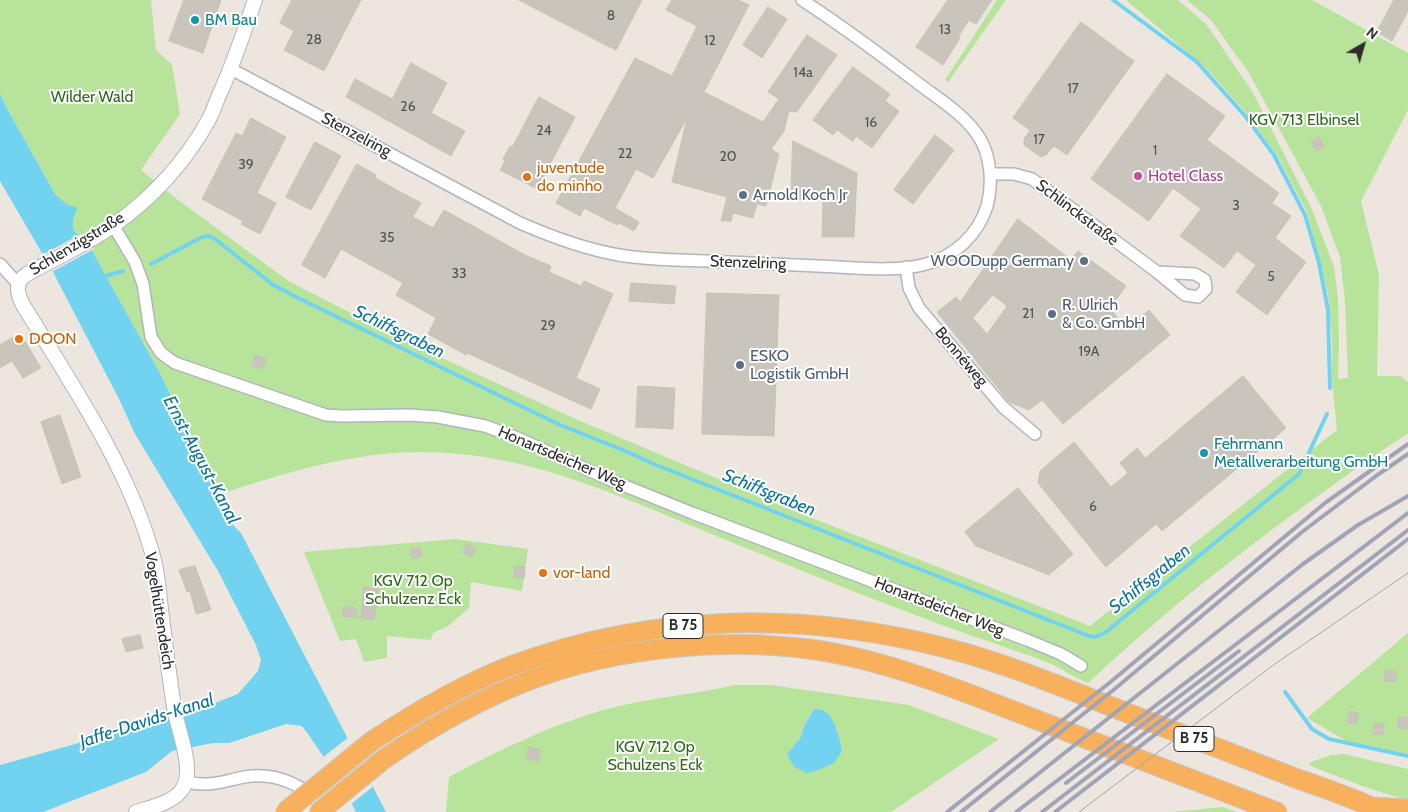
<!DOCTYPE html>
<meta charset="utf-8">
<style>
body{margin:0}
#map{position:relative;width:1408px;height:812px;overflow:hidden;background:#ede6de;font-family:Cabin,sans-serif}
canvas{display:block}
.north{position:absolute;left:1338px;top:20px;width:50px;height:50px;-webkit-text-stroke:4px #fff;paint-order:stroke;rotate:38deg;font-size:14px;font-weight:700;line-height:20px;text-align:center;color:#2c2c2c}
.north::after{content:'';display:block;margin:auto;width:18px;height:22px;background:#2c2c2c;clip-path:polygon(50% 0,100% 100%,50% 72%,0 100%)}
</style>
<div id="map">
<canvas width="1408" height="812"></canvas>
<div class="north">N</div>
</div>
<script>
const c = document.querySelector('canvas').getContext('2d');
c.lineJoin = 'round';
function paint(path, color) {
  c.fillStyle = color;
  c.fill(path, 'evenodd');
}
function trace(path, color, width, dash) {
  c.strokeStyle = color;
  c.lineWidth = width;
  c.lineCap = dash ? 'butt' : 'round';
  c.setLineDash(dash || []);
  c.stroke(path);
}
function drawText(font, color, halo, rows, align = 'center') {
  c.font = font + ' Cabin,sans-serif';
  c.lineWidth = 4;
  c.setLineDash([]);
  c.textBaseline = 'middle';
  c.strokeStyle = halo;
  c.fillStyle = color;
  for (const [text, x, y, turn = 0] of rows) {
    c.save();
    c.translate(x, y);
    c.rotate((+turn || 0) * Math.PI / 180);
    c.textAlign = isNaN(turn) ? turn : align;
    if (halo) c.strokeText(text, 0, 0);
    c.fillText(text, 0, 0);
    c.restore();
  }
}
paint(new Path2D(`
 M0,0h151l5,50 16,15 8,49 -39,56 37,30 112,82 128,65 153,70 233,98 286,111 247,-196 -5,-50v-43l-4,-43 -21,-82 -30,-57 -32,-43 -38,-43 -81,-69h52l28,24 46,67 60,118 22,58 4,31 1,45 -1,36 10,-1 -3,-77 -5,-44 -19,-51 -72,-133 -38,-53 -24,-20h125l96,53v57l-47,91 18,74 -2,101h23l8,6v51c-112,76 -221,157 -320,250 -13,-5 -24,-13 -37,-19 -11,-5 -23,-9 -35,-13 -23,-8 -46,-16 -69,-24 -71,-26 -141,-55 -211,-83 -93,-37 -188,-85 -289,-91 -80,-6 -156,18 -230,42l-56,-120 -70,-126 -18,-20c0,-16 -7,-25 -18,-35l-50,-89 -5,-12z
 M997,0h9l-58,82 -3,-2z
 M456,539l72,10 -6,42 -51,-9 -2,26 -21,18 -15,7 -2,7 -44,-4v22l-23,4 -8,-23 -16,2 -36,-89z
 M1408,633v121l-62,-13 -39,-23z
 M735,685h36l138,20 90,34 -108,73h-445l3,-35c49,-27 100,-51 154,-67 43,-12 88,-15 132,-25zM813,710l24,18 5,23 -55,3 14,-17 3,-11z
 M1344,754l64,15v31c-34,-9 -66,-21 -99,-35l2,-3 20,-7z
 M1222,807l15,5h-65z`), '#b7e49a');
paint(new Path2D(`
 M0,93l5,12 50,89 11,10 11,4 -4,12v9l18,20 70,126 68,146 12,12 145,279h-30l-14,-28 -34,-50 -6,-8 -16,-2 -57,19h-16l-41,8 -26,21 -103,40h-43v-47l197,-55 41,-16 20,-23 3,-11 -5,-15 -38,-74 -83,-137 -16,-35 -66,-127 -53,-91z
 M814,709c2,1 5,0 8,1 13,5 18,29 20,41l-8,12 -13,6 -14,4 -13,-6 -7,-13 14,-17 3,-11z`), '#71d3ef');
paint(new Path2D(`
 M81,234l13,15 -44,24 -10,-17z
 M350,736l25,49 -25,20 -10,-20 -18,-27z`), '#ede6de');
trace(new Path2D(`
 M1113,0l84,62 49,55 28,38 31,60 14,48 9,47 2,78
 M151,264l51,-27 7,-1 6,3 57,45 20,11 268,130 63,25 33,15 433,171 6,1 11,-5 193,-158 28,-60
 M102,277l21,-6
 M1285,692l27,37 17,10 79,17`), '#71d3ef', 4);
const building = new Path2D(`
 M184,0h37l-18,53 -34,-12z
 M292,0h69l-37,71 -40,-21 10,-19 -14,-8z
 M519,0h123l-26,50z
 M672,0h66l11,5 -45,87 59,30 16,-23 -11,-7 39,-57 30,20 -40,57 -8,-1 -5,20 -13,18 8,5 -13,52 -9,-2 -4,14 -20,-5 -2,8h-10l6,-24 -55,-15 15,-64 -34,60 -17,-9 -21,39 24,14 -5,9 -15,-8 -2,2 -33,-17 -4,8 -24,-13 79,-145 37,18 25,-50 -31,-16z
 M948,0h44l-16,24 -7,-4 -11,17 2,1 -17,27 -27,-18z
 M1394,0h14v11l-16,30 -15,-9z
 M768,7l19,12 -25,39 -19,-13z
 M1081,22l53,39 -67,94 -13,-9 -8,9 -5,2 -17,-12v-6l6,-9 -17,-12z
 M411,63l36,20 -16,30 34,18 -14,25 -105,-59 9,-18 37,20z
 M853,67l37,27 -5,7 14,10 -27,37 -16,-12 -3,5 -16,-11 -4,5 -20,-15z
 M1167,74l58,42 -18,24 72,53 -7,10 19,13 -16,22 31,24 -39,53 -31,-23 20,-27 -19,-14 -13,17 -44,-32 21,-27 -28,-21 -24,33 -58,-42z
 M539,97l36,20 -38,72 -37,-19 5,-9 -2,-2 7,-13 2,1z
 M251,118l35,19 -29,56 19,10 -16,31 -19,-10 2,-3 -41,-22 34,-66 6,3z
 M935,135l19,15 -41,54 -19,-14z
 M1319,137l5,10 -8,4 -5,-9z
 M793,141l64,32 -3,64h-32l1,-37 -32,-1z
 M315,142l26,14 -30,54 -25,-13z
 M357,164l19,11 -1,3 46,25 -8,14 20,11 11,-18 81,45 26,11 -2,6 32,14 3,-5 29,13 -37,84 24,11 -9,20 -124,-56 -1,2 -38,-21 8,-16 -40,-23 7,-12 -62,-34 -16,29 -23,-13z
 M1018,219l53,41 7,-9 48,35 -16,22 17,21 22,-19 21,25 -107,89 -21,-24 -13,10 -20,-8 -72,-90 19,-15 4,5zM993,295l14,11 -20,28 -14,-16z
 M631,283l45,3 -2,18 -45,-3z
 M707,293l72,2 -5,141 -72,-2z
 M17,335l5,1 19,32 -18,10 -11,-17 -12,7v-23z
 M256,355l10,4 -3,10 -11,-3z
 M1243,376l43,52 -124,103 -6,-7 -50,43 -68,-84 2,-12 34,-29 37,45 17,-14 -8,-10 17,-15 8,10z
 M638,386l37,2 -2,41 -37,-2z
 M60,415l21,62 -19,7 -21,-62z
 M1018,488l55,66 -24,21 -73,-29 -11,-14z
 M467,544l9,4 -4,9 -9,-4z
 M421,548v9l-9,1 -1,-9z
 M195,566l16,44 -15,4 -6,-23 -3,1 -8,-22z
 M515,566l10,1 -1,11 -10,-1z
 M364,587l15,2 -5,31 -13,-2z
 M439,590l10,1 -2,12 -9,-1z
 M343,607h11l4,10h-15z
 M140,635l3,13 -17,4 -4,-13z
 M1386,670l10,1 -1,11 -10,-1z
 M1350,711l9,2 -3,11 -9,-2z
 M1399,717l9,1 -1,11 -9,-1z
 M1375,723l9,1 -1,11 -10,-1z
 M529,747l12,3 -3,12 -12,-4z`);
paint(building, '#c9c4bc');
trace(building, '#c9c2b7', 1);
const minor = new Path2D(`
 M231,69l289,154c32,14 64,26 99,32 29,5 58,5 88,6 37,2 74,3 111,5 32,1 78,7 108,-2 29,-8 52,-29 61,-58 6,-22 4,-50 -8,-69 -14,-22 -40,-38 -60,-53 -38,-29 -77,-58 -117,-84
 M990,174h24l18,5 125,93 28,23 13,2 8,-8 -1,-9 -10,-6 -38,-2
 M113,225l22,37 8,22 8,53 10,16 14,10 151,52 15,1 68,-1 29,2 47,9 35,13 88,40 84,34 335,127 34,14 20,12
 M0,264l18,20
 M906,267l3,21 10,20 84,99 32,27
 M186,782c25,5 34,0 58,-5 32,-6 63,9 82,34`);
const tertiary = new Path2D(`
 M136,812c15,-5 38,-9 47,-24 12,-20 -6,-59 -9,-81 -5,-32 -9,-65 -13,-98 -2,-16 -3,-33 -7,-49 -23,-89 -83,-177 -131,-255 -7,-13 -8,-23 4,-31 29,-16 60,-30 87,-49 38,-27 71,-63 94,-104 5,-9 8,-19 12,-28 14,-30 24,-62 35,-93`);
const trunk = new Path2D(`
 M372,741c44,-29 91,-57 141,-76 141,-52 289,-54 433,-17 71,18 139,49 207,75 48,19 97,37 145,56 29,10 58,20 85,33
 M384,759c45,-31 94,-59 146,-79 86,-33 195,-43 286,-30 74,11 151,43 221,70 80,31 160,61 240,92
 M1373,807l35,2`);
trace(minor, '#b2b5bf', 14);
trace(tertiary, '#b2b5bf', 16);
trace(trunk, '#c8c8c8', 21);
trace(minor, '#fff', 11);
trace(tertiary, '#fff', 14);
trace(trunk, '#f8b05c', 19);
trace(new Path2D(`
 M1079,812l193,-146 136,-93`), '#a0a4b6', 1);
trace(new Path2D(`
 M1066,783l173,-132
 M947,812l161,-128 217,-181 83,-59
 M961,812l156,-125 185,-155 74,-56 32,-22
 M990,812l313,-248 55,-39 50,-29
 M1016,812l392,-299
 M1042,812l366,-282
 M1055,812l353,-273`), '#a0a4b6', 4);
const trunkBridge = new Path2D(`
 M285,812l87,-71
 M319,812l65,-53`);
trace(trunkBridge, '#c8c8c8', 21, []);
trace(trunkBridge, '#f8b05c', 19);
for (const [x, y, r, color] of [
 [195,20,5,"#0f9aa8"],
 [1138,176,5,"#d1479c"],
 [527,177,5,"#e8710a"],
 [743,195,5,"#5c6f8a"],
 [1084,261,5,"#5c6f8a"],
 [1052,314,5,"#5c6f8a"],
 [19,339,5,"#e8710a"],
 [740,365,5,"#5c6f8a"],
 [1204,453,5,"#0f9aa8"],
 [543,573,5,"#e8710a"]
]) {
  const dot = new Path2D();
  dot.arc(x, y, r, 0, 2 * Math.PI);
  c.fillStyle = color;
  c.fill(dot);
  trace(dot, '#fff', 2);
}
drawText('14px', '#535250', null, [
 ["8",611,16],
 ["13",945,30],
 ["28",314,40],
 ["12",710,41],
 ["14a",803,73],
 ["17",1073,89],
 ["26",408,107],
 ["16",871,123],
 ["24",544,131],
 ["17",1039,140],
 ["1",1155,151],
 ["22",625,154],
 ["20",728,157],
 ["39",246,165],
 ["3",1236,206],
 ["35",387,238],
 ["33",459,274],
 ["5",1271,277],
 ["21",1028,314],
 ["29",548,326],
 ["19A",1089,352],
 ["6",1093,507]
]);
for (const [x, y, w] of [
 [683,626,40],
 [1194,739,40]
]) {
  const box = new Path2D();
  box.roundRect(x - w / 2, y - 12.5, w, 25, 4);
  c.fillStyle = '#fff';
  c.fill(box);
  trace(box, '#2c2c2c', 1);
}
drawText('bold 15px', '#2c2c2c', null, [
 ["B 75",683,626],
 ["B 75",1194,739]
]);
drawText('16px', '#0d838f', '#fff', [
 ["BM Bau",205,20],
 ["Fehrmann",1214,444],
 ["Metallverarbeitung GmbH",1214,462]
], 'left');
drawText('16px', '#2e6a1a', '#fff', [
 ["Wilder Wald",92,97],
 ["KGV 713 Elbinsel",1304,120],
 ["KGV 712 Op",413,581],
 ["Schulzenz Eck",413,599],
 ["KGV 712 Op",655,747],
 ["Schulzens Eck",655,765]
]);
drawText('16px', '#2c2c2c', '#fff', [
 ["Stenzelring",356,135,28],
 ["Schlinckstraße",1077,213,37],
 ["Schlenzigstraße",77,244,-31],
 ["Stenzelring",748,263,2],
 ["Bonnéweg",961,357,50],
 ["Honartsdeicher Weg",562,458,23],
 ["Honartsdeicher Weg",939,607,21],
 ["Vogelhüttendeich",159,611,81]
]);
drawText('16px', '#c56008', '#fff', [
 ["juventude",537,168],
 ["do minho",537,186],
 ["DOON",29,339],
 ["vor-land",553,573]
], 'left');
drawText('16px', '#b23c85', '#fff', [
 ["Hotel Class",1148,176]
], 'left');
drawText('16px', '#4e5e75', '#fff', [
 ["Arnold Koch Jr",753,195],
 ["WOODupp Germany",1074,261,"right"],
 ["R. Ulrich",1062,305],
 ["& Co. GmbH",1062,323],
 ["ESKO",750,356],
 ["Logistik GmbH",750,374]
], 'left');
drawText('italic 18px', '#0d739e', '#fff', [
 ["Schiffsgraben",399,332,26],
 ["Ernst-August-Kanal",201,460,62],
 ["Schiffsgraben",769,493,22],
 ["Schiffsgraben",1150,579,-39],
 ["Jaffe-Davids-Kanal",147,721,-18]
]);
</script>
